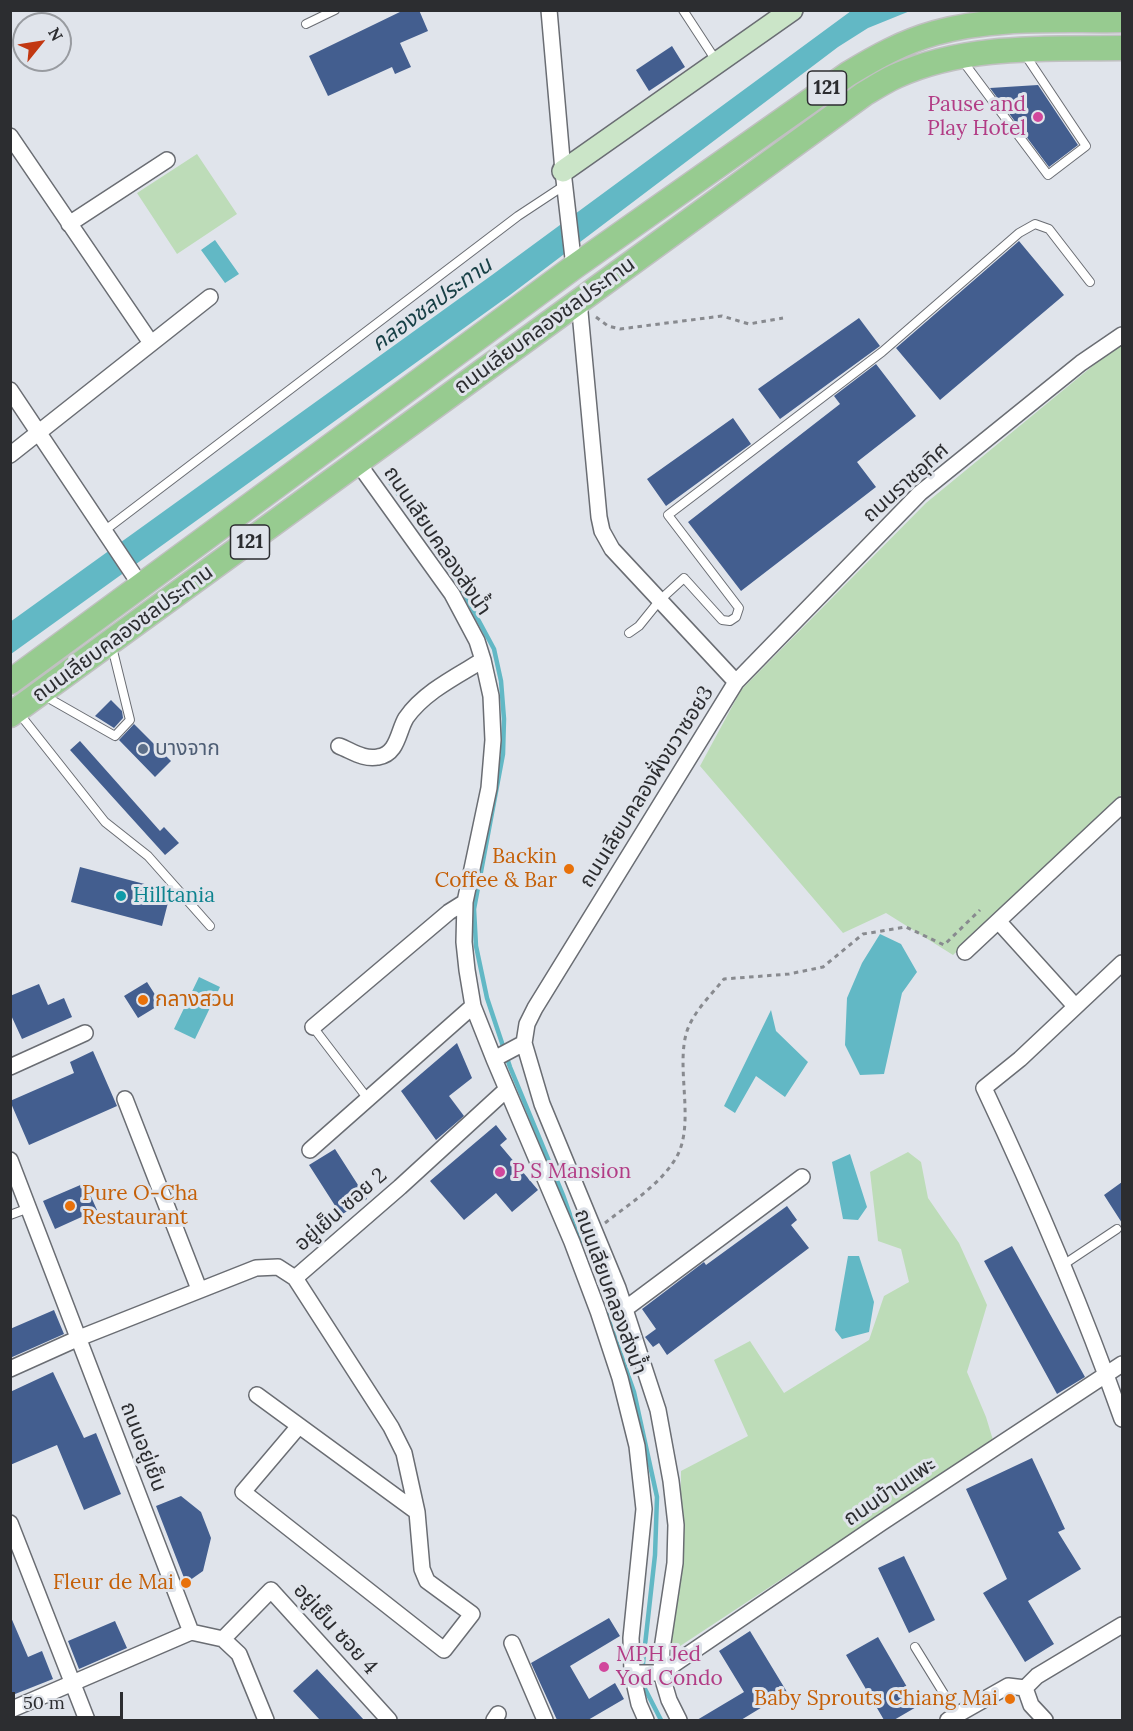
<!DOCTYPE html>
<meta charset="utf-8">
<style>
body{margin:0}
#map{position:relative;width:1133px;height:1731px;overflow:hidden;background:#e0e4eb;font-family:Lora,serif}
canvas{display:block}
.frame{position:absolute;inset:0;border:12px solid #2c2d30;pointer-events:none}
.north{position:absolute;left:12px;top:12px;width:60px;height:60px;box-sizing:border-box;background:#e0e4eb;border:2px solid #989ba0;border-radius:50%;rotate:60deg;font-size:16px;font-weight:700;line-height:24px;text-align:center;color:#2c2d30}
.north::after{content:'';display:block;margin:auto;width:21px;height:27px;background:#c23812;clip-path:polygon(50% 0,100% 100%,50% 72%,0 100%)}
.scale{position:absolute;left:12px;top:1692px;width:111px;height:27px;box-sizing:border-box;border:3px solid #2c2d30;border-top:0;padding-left:8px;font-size:18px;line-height:21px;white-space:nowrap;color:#2c2d30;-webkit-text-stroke:4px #e0e4eb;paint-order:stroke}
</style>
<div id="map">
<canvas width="1133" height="1731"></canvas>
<div class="frame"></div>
<div class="north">N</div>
<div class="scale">50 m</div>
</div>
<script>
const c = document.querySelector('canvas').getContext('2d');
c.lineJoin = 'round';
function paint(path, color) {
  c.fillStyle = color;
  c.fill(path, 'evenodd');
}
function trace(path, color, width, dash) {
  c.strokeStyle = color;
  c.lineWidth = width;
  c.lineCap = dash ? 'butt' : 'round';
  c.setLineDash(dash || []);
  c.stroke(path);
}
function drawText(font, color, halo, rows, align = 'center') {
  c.font = font + ' Lora,"Noto Sans Thai",serif';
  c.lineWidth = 6;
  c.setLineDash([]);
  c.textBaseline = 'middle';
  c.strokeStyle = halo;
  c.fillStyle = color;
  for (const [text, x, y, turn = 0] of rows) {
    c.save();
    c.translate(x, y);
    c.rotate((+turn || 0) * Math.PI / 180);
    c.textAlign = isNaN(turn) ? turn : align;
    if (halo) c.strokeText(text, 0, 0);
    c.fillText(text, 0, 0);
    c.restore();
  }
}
paint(new Path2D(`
 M197,154l40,60 -60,40 -40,-61z
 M1122,344v450l-169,161 -67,-42 -43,20 -143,-167 41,-76 185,-187 169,-139z
 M908,1152l13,10 7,36 31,45 28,62 -20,67 19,45 7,23 -322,212 9,-93 1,-88 67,-35 -34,-76 36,-19 34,52 85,-53 15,-44 25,-14 -8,-33 -23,-8 -8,-69z`), '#bddcb8');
paint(new Path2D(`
 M851,11h59l-42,17 -30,19 -328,248 -499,359 -1,-32 482,-347z
 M215,240l24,34 -14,9 -24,-33z
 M880,934l21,10 16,28 -15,21 -18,81 -24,1 -15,-30 2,-47 15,-35z
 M199,977l21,10 -25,52 -21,-10z
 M771,1010l5,21 32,31 -23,35 -29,-21 -21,37 -11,-7z
 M850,1154l17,53 -9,13 -15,-1 -11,-57z
 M848,1256h11l15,46 -5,30 -27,7 -7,-9z`), '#62b8c5');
trace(new Path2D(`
 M389,481l63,90 42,78 7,32 3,38 -1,35 -29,155 2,37 11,52 23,69 53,128 17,48
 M604,1307l30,85 23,105 -2,58 -12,108 1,24 17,33`), '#62b8c5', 4.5);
paint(new Path2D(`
 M404,10h15l9,21 -28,12 11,24 -16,7 -3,-7 -64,29 -19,-40z
 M672,46l13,21 -36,24 -13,-21z
 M1038,85l40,60 -29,22 -59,-79z
 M1019,241l45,54 -124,105 -44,-52z
 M859,318l21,28 -100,73 -22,-30z
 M876,364l40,52 -59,46 19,25 -135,104 -53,-69 152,-118 -6,-8z
 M733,418l18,26 -85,62 -19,-27z
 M111,700l11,11 1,7 -9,10 -19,-12z
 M134,724l37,37 -16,16 -36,-37z
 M80,741l80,90 4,-4 15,16 -14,12 -95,-105z
 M80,867l91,24 -9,35 -91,-24z
 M147,982l14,22 -23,14 -14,-22z
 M39,984l9,21 16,-7 8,19 -50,22 -12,-26v-17z
 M457,1043l15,35 -23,18 15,20 -28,24 -35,-49z
 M93,1051l24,55 -88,39 -19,-44 64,-28 -4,-11z
 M496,1125l11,14 -7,6 38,45 -26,22 -16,-19 -32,27 -34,-39z
 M335,1149l32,50 -26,16 -32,-50z
 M1122,1182v41l-18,-28z
 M85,1183l12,27 -42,19 -12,-28z
 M787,1206l10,14 -6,5 18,23 -142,107 -8,-12 -6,4 -8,-10 11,-8 -14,-20 62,-47 2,3z
 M1012,1246l73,131 -28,17 -73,-133z
 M54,1310l10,24 -54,24v-29z
 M53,1372l31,66 12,-5 25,61 -37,16 -27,-65 -47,20v-73z
 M1032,1458l33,71 -7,3 23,37 -53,32 26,43 -29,18 -42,-69 24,-14 -41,-90z
 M181,1496l20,16 10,26 -8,33 -17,12 -30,-77z
 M904,1556l31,64 -26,13 -31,-65z
 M10,1615l18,42 14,-6 11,28 -43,17z
 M609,1618l11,18 -50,30 19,33 26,-16 9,16 -36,21h-31l-26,-57z
 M115,1621l12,27 -48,21 -11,-28z
 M750,1631l37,61 -46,28h-44l47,-28 -25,-41z
 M878,1637l40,69 -24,14h-10l-38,-65z
 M317,1669l47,51h-44l-27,-29z`), '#435e8f');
const lane = new Path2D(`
 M683,10l34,52
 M306,24l29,-14
 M962,60l86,115 38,-29 -62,-93
 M104,531l414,-315 47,-31
 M629,633l10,-7 21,-26 24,-22 38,42 8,1 6,-4 3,-9 -71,-93 214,-163 137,-119 16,-9 14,5 41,53
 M43,695l72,41 15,-16 -18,-73
 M18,712l87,110 43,34 62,70
 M313,1027l55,72
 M10,1215l19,-7
 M1063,1265l54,-36
 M915,1647l42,68`);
const street = new Path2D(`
 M549,10l14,161 11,96
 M10,136l141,207
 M69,224l98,-64
 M579,301l20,216 3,14 10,18 124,133
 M10,390l131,196
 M10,455l200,-158
 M358,463l94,131 25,47 6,19 8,36 2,44 -4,48 -24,114 -1,40 3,28 6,36 21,53 78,183 26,69 22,67 17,68 7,63 -13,129 1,35 7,31 7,16
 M339,746c13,5 25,14 39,11 20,-3 20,-26 28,-39 18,-26 51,-42 77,-58
 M999,922l76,84
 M965,952l157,-147
 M1122,963l-102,96 -36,29c51,108 98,218 138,331
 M313,1027l136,-115 16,-10
 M494,1059l30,-16
 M10,1067l75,-34
 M125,1099l74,190
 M310,1150l163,-144
 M10,1160l181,472
 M295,1278l105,-91 106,-97
 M625,1309l177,-132
 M10,1369l69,-31 177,-70 22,-1 17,11 96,149 13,26 13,59 5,57 5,12 45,33 -28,36 -201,-158 56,-66
 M257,1395l160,117
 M10,1523l77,197
 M191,1632l32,7 16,15 27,66
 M223,1639l48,-49 118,130
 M512,1643l33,77
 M632,1673h29l220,-150 241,-159
 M1025,1688l12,-12 85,-51
 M1025,1688l6,17 14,15
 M10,1710l181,-78
 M494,1720l4,-6
 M679,1720l-10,-20 -8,-27 1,-24 13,-86 1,-38 -5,-44 -13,-71 -40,-122 -76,-184 -18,-61 3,-19 8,-16 201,-326 184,-189 161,-130 41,-28
 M948,1720l60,-34 17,2`);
const secondary = new Path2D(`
 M563,171l229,-161`);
const primary = new Path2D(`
 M10,682l564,-415 274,-193c28,-17 55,-32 87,-41 60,-17 126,-12 187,-13
 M10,715l854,-621c10,-6 21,-13 32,-18 70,-32 151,-27 226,-28`);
trace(lane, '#6a6d73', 10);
trace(street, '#6a6d73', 18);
trace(secondary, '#6a6d73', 24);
trace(primary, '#c0c0c1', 27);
trace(new Path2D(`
 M596,317l12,9 12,3 102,-13 27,8 34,-6
 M605,1223c25,-20 54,-37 71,-65 20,-34 -1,-90 11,-127 7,-20 24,-36 37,-52l65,-5 34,-7 40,-33 43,-7 38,18 36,-35`), '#888a8f', 3, [4.5, 4.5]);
trace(lane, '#fff', 8);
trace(street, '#fff', 15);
trace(secondary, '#cbe5c8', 21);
trace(primary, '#97cb90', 24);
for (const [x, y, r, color] of [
 [1038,117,6,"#d1479c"],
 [143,749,6,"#5c6f8a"],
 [569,869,6,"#e8710a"],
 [121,896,6,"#0f9aa8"],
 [143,1000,6,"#e8710a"],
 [500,1172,6,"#d1479c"],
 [70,1206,6,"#e8710a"],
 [186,1583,6,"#e8710a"],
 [604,1667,6,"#d1479c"],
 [1010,1699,6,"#e8710a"]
]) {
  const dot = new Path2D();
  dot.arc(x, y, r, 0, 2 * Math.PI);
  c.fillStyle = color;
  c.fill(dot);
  trace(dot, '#e0e4eb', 2);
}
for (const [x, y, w] of [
 [827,88,39],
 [250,542,39]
]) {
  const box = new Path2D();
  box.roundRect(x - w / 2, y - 17, w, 34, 4.5);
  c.fillStyle = '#e0e4eb';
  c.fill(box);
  trace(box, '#2c2d30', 1.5);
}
drawText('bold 20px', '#2c2d30', null, [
 ["121",827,88],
 ["121",250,542]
]);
drawText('21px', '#b23c85', '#e0e4eb', [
 ["Pause and",1026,105,"right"],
 ["Play Hotel",1026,129,"right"],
 ["P S Mansion",512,1172],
 ["MPH Jed",616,1655],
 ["Yod Condo",616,1679]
], 'left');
drawText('21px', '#2c2d30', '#e0e4eb', [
 ["ถนนเลียบคลองชลประทาน",545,326,-36],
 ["ถนนราชอุทิศ",906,483,-42],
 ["ถนนเลียบคลองส่งน้ำ",437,541,56],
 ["ถนนเลียบคลองชลประทาน",123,634,-36],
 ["ถนนเลียบคลองฝั่งขวาซอย3",647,787,-58],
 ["อยู่เย็น ซอย 2",341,1210,-41],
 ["ถนนเลียบคลองส่งน้ำ",610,1292,70],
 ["ถนนอยู่เย็น",143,1447,69],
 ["ถนนบ้านแพะ",890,1492,-34],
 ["อยู่เย็น ซอย 4",335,1629,48]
]);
drawText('21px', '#4e5e75', '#e0e4eb', [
 ["บางจาก",155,749]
], 'left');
drawText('21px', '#c56008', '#e0e4eb', [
 ["Backin",557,857],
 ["Coffee & Bar",557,881],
 ["กลางสวน",155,1000,"left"],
 ["Pure O-Cha",82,1194,"left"],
 ["Restaurant",82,1218,"left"],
 ["Fleur de Mai",174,1583],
 ["Baby Sprouts Chiang Mai",998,1699]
], 'right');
drawText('21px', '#0d838f', '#e0e4eb', [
 ["Hilltania",133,896]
], 'left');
drawText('italic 22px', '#174046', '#e0e4eb', [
 ["คลองชลประทาน",432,305,-36]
]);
</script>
